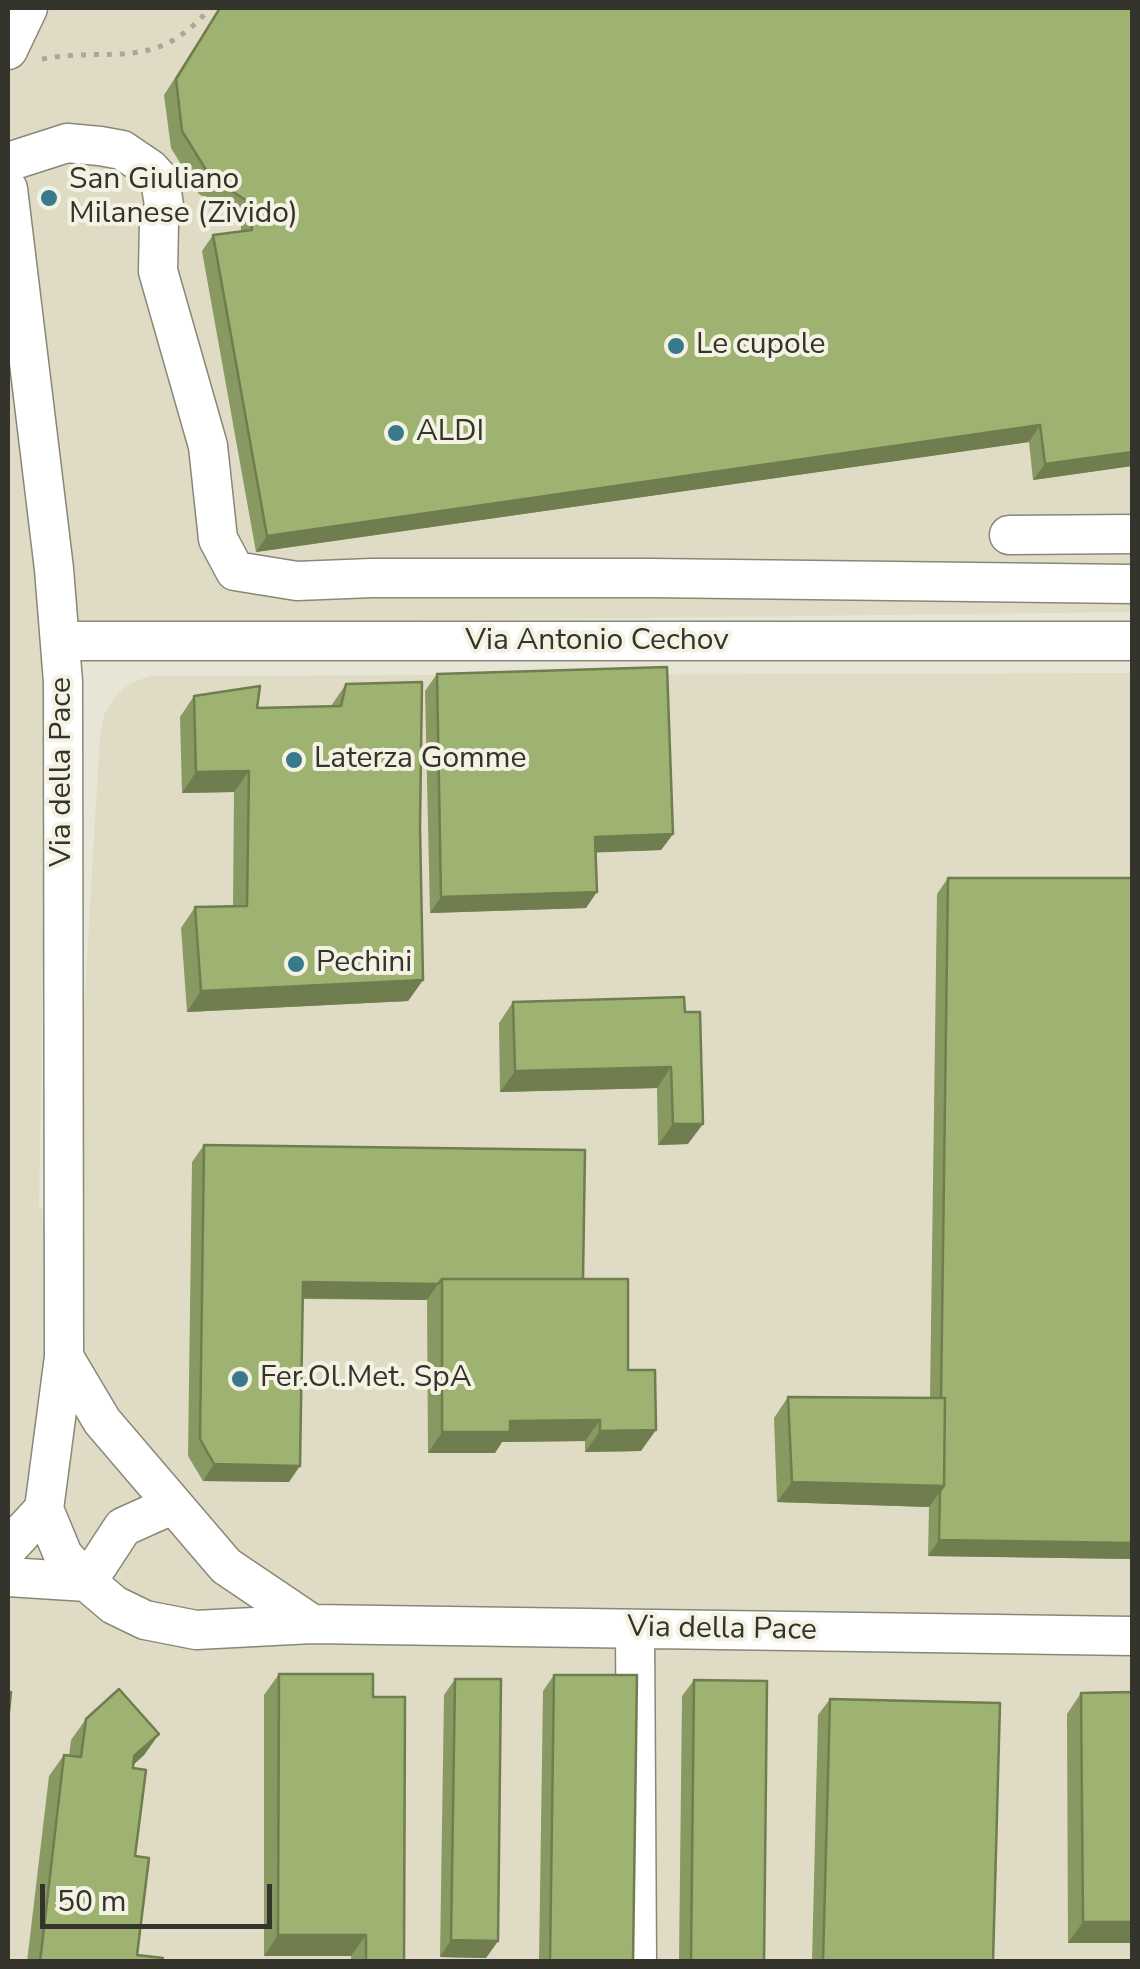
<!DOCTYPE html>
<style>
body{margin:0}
#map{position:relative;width:1140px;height:1969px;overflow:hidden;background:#e7e5d5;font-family:"Nunito Sans",sans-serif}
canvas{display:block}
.frame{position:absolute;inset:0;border:10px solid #34332c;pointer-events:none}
.scale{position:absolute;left:40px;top:1884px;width:232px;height:45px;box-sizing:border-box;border:5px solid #34332c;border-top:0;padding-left:12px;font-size:30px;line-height:35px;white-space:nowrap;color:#34332c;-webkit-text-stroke:8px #f4f2e2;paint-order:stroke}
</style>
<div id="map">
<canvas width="1140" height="1969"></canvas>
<div class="frame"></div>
<div class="scale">50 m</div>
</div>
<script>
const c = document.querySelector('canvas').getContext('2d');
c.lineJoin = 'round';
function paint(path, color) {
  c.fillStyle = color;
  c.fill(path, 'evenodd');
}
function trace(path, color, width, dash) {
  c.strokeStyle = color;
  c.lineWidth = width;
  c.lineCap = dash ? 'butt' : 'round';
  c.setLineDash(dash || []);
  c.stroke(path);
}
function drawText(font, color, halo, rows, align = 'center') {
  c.font = font + ' "Nunito Sans",sans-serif';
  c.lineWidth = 8;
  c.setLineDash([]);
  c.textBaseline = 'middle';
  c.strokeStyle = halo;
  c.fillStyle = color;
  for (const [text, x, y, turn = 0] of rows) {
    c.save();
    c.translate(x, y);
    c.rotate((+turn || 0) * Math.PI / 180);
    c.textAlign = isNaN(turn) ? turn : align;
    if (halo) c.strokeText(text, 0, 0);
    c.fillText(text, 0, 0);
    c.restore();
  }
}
paint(new Path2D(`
 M8,8h1124v604l-1091,13 6,78 -8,505 33,5 28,-476 4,-22 10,-17 15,-14 21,-8 982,-3v1288l-1124,1z`), '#dfdbc4');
const minor = new Path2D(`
 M8,50l20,-42
 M8,162l59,-19 33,3 22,4 28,19 10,11 4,25 -5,18 -1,48 50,175 10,93 17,32 62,10 75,-3h280l480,6
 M8,189l46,380 9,113 1,675 -20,152 19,46 24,27 27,23 31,15 51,10 116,-6 820,12
 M1009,535l123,-1
 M61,641h1071
 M64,1357l38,64 124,145 86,58
 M8,1548l36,-39
 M8,1577l79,5
 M87,1582l36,-55 49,-22
 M635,1629l2,333`);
trace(minor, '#898778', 41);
trace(new Path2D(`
 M42,59c71,-13 113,14 168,-51`), '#a9a79a', 5, [5, 8]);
trace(minor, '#fff', 38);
paint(new Path2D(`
 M220,8l912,458 -99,14 -4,-38 -773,110 -54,-301 11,-16 28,-4v-11l-42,-26 -28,-46 -7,-53z
 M437,674l236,160 -12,16 -65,2 -10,56 -156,5 -5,-222z
 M346,684l74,143 3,153 -15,21 -221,11 -6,-84 14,-21 38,-1 1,-114 -52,1 -2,-76 14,-21 63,12 74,-2z
 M948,878l184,681 -204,-3 1,-49 -152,-5 -3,-84 14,-21 142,1 7,-504z
 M684,997l4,147 -30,1 -1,-57 -157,4 -1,-69 14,-21z
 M204,1145l379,134 45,91 13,81 -56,1v-11l-83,1 -7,11h-67l-1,-153 -125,-1 -13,183 -86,-1 -15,-25 4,-294z
 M279,1674l94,23 31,265h-53v-6h-87v-261z
 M554,1675l79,287h-94l4,-271z
 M455,1679l43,262 -12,17 -46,-1 4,-262z
 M694,1680l70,282h-85l3,-266z
 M1132,1692v270h-1v-19h-63l-1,-229 14,-21z
 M830,1699l163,263h-181l6,-247z
 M86,1719l73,15 -15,21 -11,10 4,190 25,7h-135l22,-186 15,-21 5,1 2,-16z`), '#889a61');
paint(new Path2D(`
 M1040,425l-11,17 -773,110 11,-16z
 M1132,452v14l-99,14 12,-16z
 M249,771l-15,21 -52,1 14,-21z
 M673,834l-12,16 -77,3 11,-16z
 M597,892l-11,16 -156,5 11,-16z
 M423,980l-15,21 -221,11 14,-21z
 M671,1067l-14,21 -157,4 15,-21z
 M673,1124h30l-15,20 -30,1z
 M303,1282l135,2 -11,16 -136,-2z
 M600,1420l-15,21 -83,1 -7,11h-67l14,-21 68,-11z
 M656,1430l-15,21 -56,1 15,-21z
 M214,1464l86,2 -11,16 -86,-1z
 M792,1482l152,4 -15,21 -152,-5z
 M939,1540l193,3v16l-204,-3z
 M159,1734l-15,21 -24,22 14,-21z
 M1083,1922h49v19l-1,2h-63z
 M278,1935h88l-15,21h-87z
 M451,1940l47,1 -12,17 -46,-1z`), '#6f7d4f');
const building = new Path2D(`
 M220,8h911l1,12v432l-87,12 -5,-39 -773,111 -54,-301 39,-5v-26l-41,-26 -29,-47 -6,-52z
 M667,667l6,167 -78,3 2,55 -156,5 -4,-223z
 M422,682l-2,145 3,153 -222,11 -6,-84 52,-1 2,-135 -53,1 -2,-76 66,-10 -3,22 84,-2 5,-22z
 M948,878h184v665l-193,-3 1,-49 4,-5 1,-88h-4z
 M684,997l1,15h15l3,112h-30l-2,-57 -156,4 -2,-69z
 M204,1145l381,5 -2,129h-141l-4,5 -135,-2 -3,184 -86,-2 -14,-25z
 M442,1279h186v91h27l1,60 -56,1v-11l-90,1v11h-68z
 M788,1397l157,1 -1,88 -152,-4z
 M279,1674h94v23h32l-1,265h-38v-27h-88z
 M554,1675h83l-4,287h-83z
 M455,1679h46l-3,262 -47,-1z
 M694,1680l73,1 -3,281h-73z
 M119,1689l40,45 -25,22 -1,12 13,2 -11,86 14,2 -12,97 26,3 -1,4h-122l24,-207 17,2 5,-38z
 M8,1692h3l-3,30z
 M1132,1692v230h-49l-2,-229z
 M830,1699l170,4 -7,259h-170z`);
paint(building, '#9eb371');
trace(building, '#6f7d4f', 2.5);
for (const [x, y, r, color] of [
 [49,198,10,"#387a8c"],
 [676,346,10,"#387a8c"],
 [396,433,10,"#387a8c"],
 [294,760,10,"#387a8c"],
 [296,964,10,"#387a8c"],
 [240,1379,10,"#387a8c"]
]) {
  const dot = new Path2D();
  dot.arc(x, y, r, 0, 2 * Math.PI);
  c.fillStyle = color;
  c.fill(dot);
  trace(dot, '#f4f2e2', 4);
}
drawText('30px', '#34332c', '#f4f2e2', [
 ["San Giuliano",69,181],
 ["Milanese (Zivido)",69,215],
 ["Le cupole",696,346],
 ["ALDI",416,433],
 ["Laterza Gomme",314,760],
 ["Pechini",316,964],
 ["Fer.Ol.Met. SpA",260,1379]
], 'left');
drawText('30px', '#34332c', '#f4f2e2', [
 ["Via Antonio Cechov",597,642],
 ["Via della Pace",63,772,-90],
 ["Via della Pace",722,1630,1]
]);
</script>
